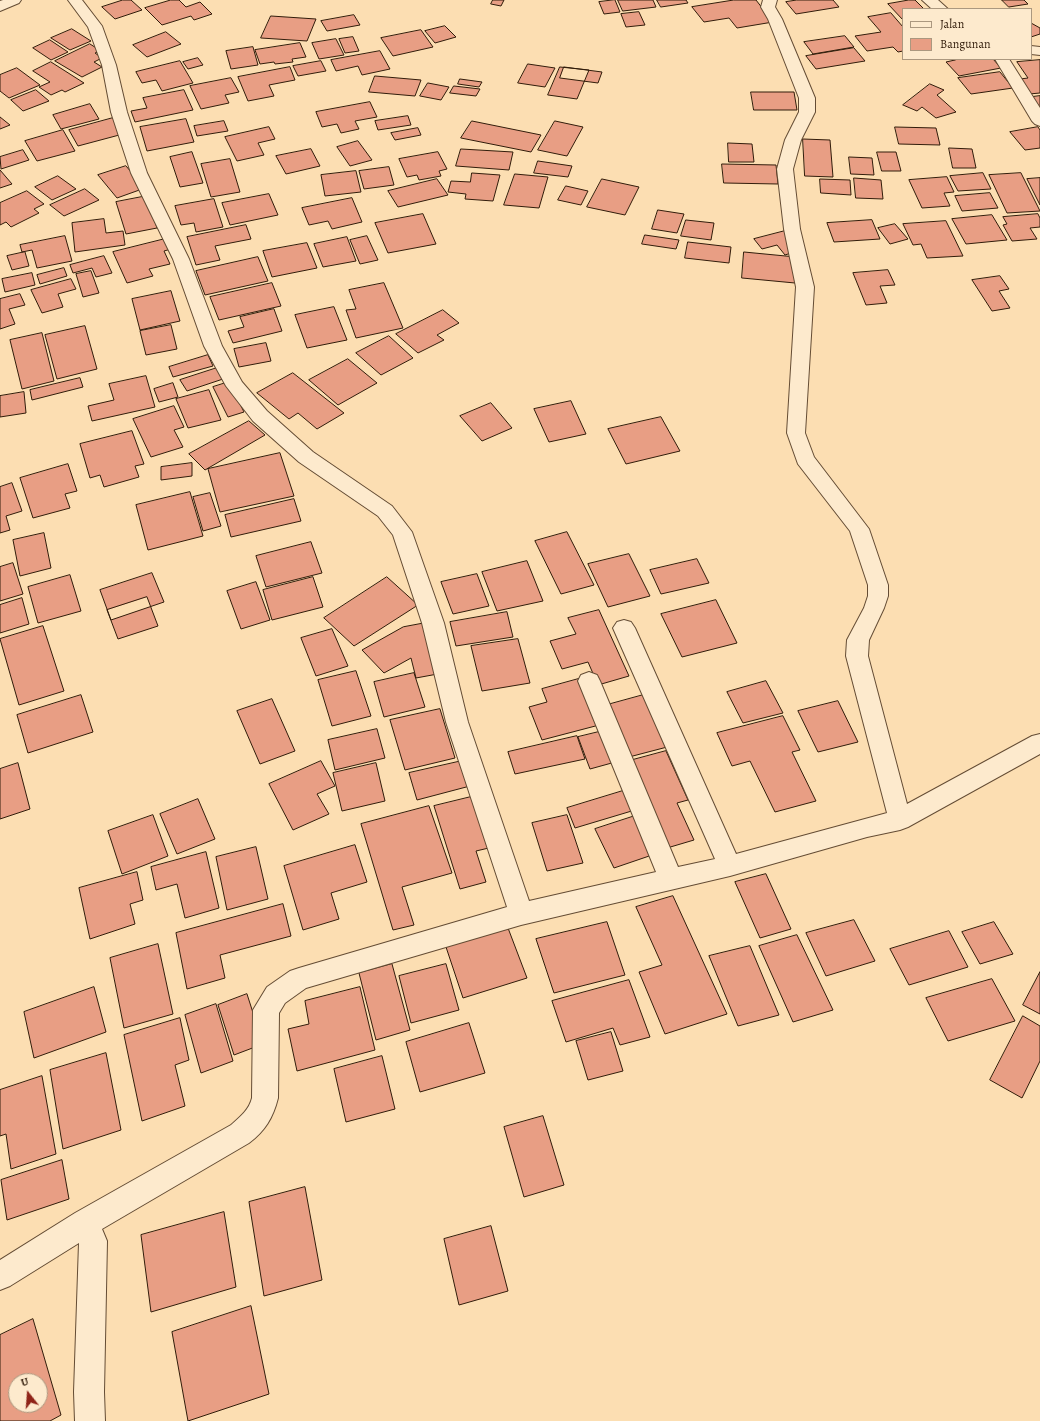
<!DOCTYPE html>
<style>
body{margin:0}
#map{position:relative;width:1040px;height:1421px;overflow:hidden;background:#fcdeb2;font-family:Alegreya,serif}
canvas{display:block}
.legend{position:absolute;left:902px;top:8px;width:130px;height:52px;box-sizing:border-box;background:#fdeacd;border:1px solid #ab987f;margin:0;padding:5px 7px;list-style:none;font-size:12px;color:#311c0a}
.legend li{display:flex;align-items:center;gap:8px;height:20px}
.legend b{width:20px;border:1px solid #ab987f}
.north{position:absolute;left:8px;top:1373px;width:40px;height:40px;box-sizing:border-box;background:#fdeacd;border:1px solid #ab987f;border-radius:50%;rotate:343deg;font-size:11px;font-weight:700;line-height:16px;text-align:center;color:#311c0a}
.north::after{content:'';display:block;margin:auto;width:14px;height:18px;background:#8f2418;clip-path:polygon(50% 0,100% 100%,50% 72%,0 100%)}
</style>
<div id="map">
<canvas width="1040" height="1421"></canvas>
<ul class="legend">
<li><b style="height:5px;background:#fdeacd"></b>Jalan</li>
<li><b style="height:11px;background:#e89e84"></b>Bangunan</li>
</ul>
<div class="north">U</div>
</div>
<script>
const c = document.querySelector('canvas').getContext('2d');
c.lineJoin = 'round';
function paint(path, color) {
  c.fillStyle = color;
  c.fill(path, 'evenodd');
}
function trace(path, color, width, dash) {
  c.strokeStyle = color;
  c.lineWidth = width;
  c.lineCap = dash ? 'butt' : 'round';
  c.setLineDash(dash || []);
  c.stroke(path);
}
const building = new Path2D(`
 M123,0h8l11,10 -27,9 -13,-12z
 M171,0h8l7,7 14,-5 12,12 -18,6 -3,-4 -29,9 -17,-17z
 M493,0h11l-3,6 -10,-2z
 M615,0l5,12 -16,2 -5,-12z
 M618,0h35l3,7 -33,4z
 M657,0h29l2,3 -27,4z
 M734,0h22l17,22 -36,6 -8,-10 -25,4 -12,-15z
 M797,0h36l6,7 -43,7 -10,-12z
 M909,0h6l9,9h-21v11l-15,-16z
 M1002,0h22l4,4 -19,3z
 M639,12l6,13 -19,2 -5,-13z
 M891,13l12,14v24l-5,1 -5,-5 -26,4 -12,-15 26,-4 -13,-15z
 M354,15l6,10 -33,6 -6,-10z
 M271,16l45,3 -9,22 -46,-3z
 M1031,23l9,5v6l-9,3z
 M445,26l11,11 -21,6 -10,-12z
 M72,29l19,12 -21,9 -19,-12z
 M421,30l12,17 -40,9 -12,-18z
 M166,32l15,12 -34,13 -14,-12z
 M845,36l9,11 -41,7 -9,-12z
 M353,37l6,14 -14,2 -6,-14z
 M336,39l8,16 -25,4 -7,-16z
 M50,40l18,12 -17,8 -18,-12z
 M300,43l6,14 -14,2 1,3 -18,2 -1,-2 -14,2 -5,-14z
 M90,44l11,7 -6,2 7,5 -8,4 8,5 -20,10 -27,-16z
 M253,47l5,18 -27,4 -5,-18z
 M854,48l11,13 -49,8 -10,-13z
 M380,51l10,18 -28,6 -4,-9 -22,5 -5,-11z
 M198,58l5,7 -15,4 -5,-7z
 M953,59h40l8,9 -42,8 -13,-14 9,-2z
 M1040,60v33l-11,1 -9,-15 8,-1 -11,-16z
 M180,61l13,22 -31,8 -6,-11 -14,3 -6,-11z
 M321,61l5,10 -28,5 -5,-10z
 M51,62l33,21 -19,9 -3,-2 -11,5 -12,-8 11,-5 -17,-11z
 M528,64l27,4 -10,19 -27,-4z
 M290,67l5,13 -26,5 5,11 -26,5 -10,-24z
 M560,67l29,3 -12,29 -29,-4z
 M564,67l38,5 -4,11 -38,-5z
 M17,68l23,17 -31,13 -9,-7v-16z
 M1000,72l13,16 -42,6 -13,-16z
 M375,76l46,4 -6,16 -46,-4z
 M231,78l8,14 -14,3 4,8 -28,6 -11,-23z
 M460,79l22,3 -3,5 -21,-3z
 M428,83l21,4 -8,13 -21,-4z
 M930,84l14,6 -7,5 19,17 -20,6 -14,-11 -5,4 -14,-6z
 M454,86l26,3 -4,7 -26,-3z
 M36,90l13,11 -26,10 -12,-11z
 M184,90l9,20 -58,12 -4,-11 16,-3 -4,-10z
 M751,92h43l3,18h-43z
 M1040,96v14l-8,-13z
 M370,102l7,15 -22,4 4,8 -18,4 -4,-9 -15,3 -6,-15z
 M90,104l9,15 -38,10 -8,-14z
 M408,116l3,9 -33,5 -3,-9z
 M0,117l10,8 -10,4z
 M113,118l10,16 -45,12 -9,-16z
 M186,119l8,23 -47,9 -7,-24z
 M224,121l4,10 -31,5 -3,-10z
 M472,121l69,14 -10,17 -70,-14z
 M555,121l28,6 -16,29 -29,-6z
 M269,127l6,12 -17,4 6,12 -27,6 -12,-24z
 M895,127l41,1 4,17 -41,-1z
 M1038,127l2,3v18l-15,2 -15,-18z
 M418,128l3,7 -26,5 -4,-7z
 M63,130l12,21 -38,10 -12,-20z
 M803,139l27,1 3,37 -28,-1z
 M358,141l14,19 -22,6 -13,-19z
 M728,143l24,1 2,18h-25z
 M949,148l23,1 4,19h-23z
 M311,149l9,17 -34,8 -10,-18z
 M461,149l52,3 -4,18 -53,-4z
 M23,150l6,10 -28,9 -1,-12z
 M192,152l11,31 -23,4 -10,-30z
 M438,152l9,17 -8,2 2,5 -22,4 -2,-5 -10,2 -8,-18z
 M877,152h19l5,19h-19z
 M849,157l23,1 2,17 -23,-1z
 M230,159l10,33 -29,5 -10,-33z
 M538,161l34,5 -4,11 -34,-4z
 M722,164l54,1 2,19 -54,-1z
 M126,166l19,22 -28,10 -19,-23z
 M389,167l5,18 -30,4 -5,-18z
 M0,170l12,14 -12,4z
 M356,171l5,21 -36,4 -4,-21z
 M472,173l28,2 -7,26 -28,-2 1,-5 -18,-2 3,-11 19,1z
 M983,173l8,16 -33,2 -8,-15z
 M1021,173l19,38 -33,2 -18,-38z
 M515,174l33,3 -9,31 -35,-3z
 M58,176l18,13 -24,11 -17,-13z
 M947,177l7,15 -10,1 6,13 -28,2 -13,-28z
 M854,178l27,2 2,19 -27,-1z
 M1040,178v27l-13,-26z
 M437,179l11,16 -50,12 -10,-16z
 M602,179l37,8 -14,28 -38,-8z
 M820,179l30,1 1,15 -30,-2z
 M566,186l22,5 -7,14 -23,-5z
 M85,189l14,11 -35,16 -14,-11z
 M27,191l17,13 -10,5 5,4 -28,14 -5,-5 -6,3v-22z
 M990,193l8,15 -36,3 -7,-15z
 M269,194l9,21 -48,10 -8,-22z
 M147,196l10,32 -31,6 -10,-32z
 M352,198l10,24 -30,7 -4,-8 -19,4 -7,-17z
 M214,199l9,28 -27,5 -2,-9 -13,2 -6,-19z
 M658,210l26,4 -7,19 -25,-4z
 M423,214l13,30 -48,9 -13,-30z
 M1038,214l2,4v9l-10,1 7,11 -25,2 -9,-16 4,-1 -4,-7z
 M992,215l15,25 -41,4 -14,-25z
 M104,219l2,14 17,-2 2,14 -50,7 -3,-29z
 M686,220l28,3 -3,17 -30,-4z
 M872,220l8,19 -46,3 -7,-19z
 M946,221l17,35 -36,2 -6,-14 -8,1 -10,-21z
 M895,224l13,15 -18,5 -12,-16z
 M246,225l5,14 -36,7 5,14 -24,5 -9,-28z
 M785,231l12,20 -12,4 -8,-10 -15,4 -8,-10z
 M645,235l34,5 -3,9 -34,-5z
 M65,236l7,25 -35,7 -5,-18 -10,2 -2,-7z
 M367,236l11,24 -18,4 -10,-24z
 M347,237l9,24 -33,6 -9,-23z
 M165,239l6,10 -7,2 6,13 -21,5 4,7 -26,7 -14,-31z
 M688,242l43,5 -2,16 -44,-5z
 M307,243l10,25 -45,9 -9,-26z
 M25,252l4,14 -17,4 -5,-14z
 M744,252l52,5 -1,26 -53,-5z
 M104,256l8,17 -16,4 -4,-9 -19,5 -3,-8z
 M258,257l10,24 -63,14 -9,-24z
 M64,268l3,8 -27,8 -3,-9z
 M888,270l7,15 -15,1 7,17 -21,2 -13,-32z
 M91,271l8,22 -16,4 -7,-23z
 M32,273l3,12 -30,7 -3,-13z
 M1000,276l9,13 -10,2 11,17 -18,3 -20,-31z
 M71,279l5,10 -18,5 5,13 -21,6 -11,-23z
 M272,283l9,23 -62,14 -9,-23z
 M384,283l19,45 -47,10 -10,-28 10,-1 -7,-19z
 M171,291l9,30 -40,9 -8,-31z
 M20,294l5,11 -16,4 6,15 -15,5v-30z
 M334,307l13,33 -40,8 -12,-33z
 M274,309l8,22 -49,12 -5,-12 16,-4 -4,-10z
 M443,310l16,13 -22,12 7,5 -26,13 -22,-19z
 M171,325l6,24 -31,6 -6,-24z
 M85,326l12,43 -40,10 -12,-44z
 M42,333l12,48 -32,8 -12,-49z
 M389,336l24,22 -32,17 -25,-22z
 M266,343l5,18 -32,6 -5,-18z
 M208,355l5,11 -40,11 -4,-10z
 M348,359l29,24 -39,22 -29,-25z
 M217,368l6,11 -36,12 -7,-11z
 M293,373l51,40 -27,16 -19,-16 -9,6 -32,-26z
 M146,376l9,31 -63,14 -4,-15 26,-6 -5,-16z
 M80,378l3,9 -51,13 -2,-10z
 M229,382l15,30 -16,5 -15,-30z
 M173,383l5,14 -19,5 -5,-13z
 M209,390l12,30 -33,8 -12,-29z
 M24,392l2,21 -26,4v-21z
 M571,401l15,33 -37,8 -15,-33z
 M491,403l21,25 -30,13 -22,-25z
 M174,406l10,21 -10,3 9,17 -32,10 -18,-38z
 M661,417l19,34 -54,13 -18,-35z
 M249,421l16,14 -60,35 -16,-16z
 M132,431l12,33 -9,2 4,11 -35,10 -4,-12 -10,3 -10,-34z
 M280,453l14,43 -74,16 -12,-43z
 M192,463v13l-31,4v-13z
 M68,464l9,27 -12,3 5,14 -37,10 -13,-40z
 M12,483l10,28 -16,5 4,14 -10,3v-46z
 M190,492l13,44 -55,14 -12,-45z
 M210,493l11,33 -18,5 -10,-34z
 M294,499l7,22 -70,16 -6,-22z
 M567,532l27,53 -33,9 -26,-53z
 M44,533l7,35 -31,8 -7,-36z
 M311,542l11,31 -56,14 -10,-31z
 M629,554l21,42 -42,11 -20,-43z
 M697,559l12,24 -48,11 -11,-24z
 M527,561l16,40 -46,10 -15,-39z
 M13,563l10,31 -23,7v-34z
 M152,573l12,29 -53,18 -11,-30z
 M477,574l12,32 -36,8 -12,-32z
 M70,575l11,36 -43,12 -10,-36z
 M313,577l10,30 -51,13 -9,-30z
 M387,577l31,28 -64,41 -30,-28z
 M256,582l14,38 -29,9 -14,-38z
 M147,597l11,29 -40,13 -11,-29z
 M22,598l7,26 -29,9v-28z
 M716,600l21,43 -55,14 -21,-43z
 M599,610l30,66 -31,9 -10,-23 -26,7 -12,-28 26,-7 -8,-16z
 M507,612l6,25 -57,9 -6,-24z
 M431,622l12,51 -27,5 -5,-20 -27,15 -22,-23 41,-23z
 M43,626l21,65 -45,14 -19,-66z
 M332,629l16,37 -32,10 -15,-38z
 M518,639l12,44 -48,8 -11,-45z
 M356,671l15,45 -39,10 -14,-46z
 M414,673l11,34 -41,10 -10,-35z
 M582,678l21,46 -61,16 -13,-33 18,-5 -5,-13z
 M766,681l17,32 -40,10 -16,-31z
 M647,694l24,52 -42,11 -22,-52z
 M81,695l12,37 -65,21 -11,-38z
 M272,699l23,52 -35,13 -23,-53z
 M838,701l20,41 -40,10 -20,-41z
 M440,709l15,49 -50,12 -15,-50z
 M783,716l17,34 -8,2 24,49 -41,11 -25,-51 -18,5 -15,-33z
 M377,729l8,29 -50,12 -7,-30z
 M607,730l12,31 -29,8 -12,-32z
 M577,736l8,23 -70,15 -7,-22z
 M666,751l22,49 -11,3 17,37 -27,8 -38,-87z
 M321,761l14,25 -18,8 12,20 -36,16 -24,-46z
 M462,761l8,25 -53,14 -8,-27z
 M18,763l12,46 -30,10v-50z
 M376,763l9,38 -43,10 -9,-38z
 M626,790l9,20 -60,18 -8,-20z
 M475,796l18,51 -17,4 10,31 -26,7 -26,-83z
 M198,799l17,40 -38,15 -17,-40z
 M429,806l23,67 -50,14 12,38 -21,5 -32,-106z
 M153,815l15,41 -46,18 -14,-43z
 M567,815l16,48 -36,8 -15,-48z
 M638,815l20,38 -44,15 -19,-39z
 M355,845l12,37 -36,11 8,26 -36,11 -19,-64z
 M256,847l12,52 -41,11 -11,-53z
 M206,852l13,56 -34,10 -8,-34 -21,6 -5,-23z
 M137,872l6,28 -13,4 5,20 -45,15 -11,-51z
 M766,874l25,55 -31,9 -25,-56z
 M673,896l54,118 -62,20 -26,-62 23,-7 -26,-58z
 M283,904l8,32 -71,19 5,23 -38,11 -11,-56z
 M854,920l21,41 -49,15 -20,-43z
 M607,922l18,53 -71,18 -18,-54z
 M994,922l19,32 -33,10 -18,-32z
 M508,928l19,50 -64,20 -17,-51z
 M949,931l19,36 -59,18 -19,-36z
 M797,935l36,75 -40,12 -34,-76z
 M158,944l15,70 -49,14 -14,-70z
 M750,946l29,69 -41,11 -29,-70z
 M392,964l18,66 -34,10 -17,-67z
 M446,964l13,46 -48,13 -12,-47z
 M1040,972v42l-17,-9z
 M992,979l23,42 -67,20 -22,-43z
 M629,980l21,57 -30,8 -7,-17 -47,14 -14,-41z
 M94,987l12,45 -72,26 -10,-46z
 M360,987l15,63 -78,21 -9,-42 21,-5 -4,-23z
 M247,994l16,50 -29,11 -16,-50z
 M216,1004l17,57 -32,12 -16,-58z
 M1023,1016l17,10v35l-18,37 -32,-18z
 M180,1018l9,42 -14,5 10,41 -43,15 -18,-86z
 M469,1023l16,50 -65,19 -14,-50z
 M611,1032l12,39 -35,9 -12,-39z
 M106,1053l15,77 -58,19 -13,-79z
 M382,1056l13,53 -49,13 -12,-53z
 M42,1076l14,78 -45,15 -5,-35 -6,2v-46z
 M543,1116l21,69 -40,12 -20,-70z
 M62,1160l7,39 -62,21 -6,-40z
 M305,1187l17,93 -58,16 -15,-94z
 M224,1212l12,75 -85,25 -10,-77z
 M491,1226l17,65 -49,14 -15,-66z
 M251,1306l18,88 -81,27 -16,-89z
 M33,1319l28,96 -11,6h-50v-86zM16,1381h24v24h-24z`);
paint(building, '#e89e84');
trace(building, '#311c0a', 1);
const minor = new Path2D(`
 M3,0h18l-2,3 -19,8v-10z
 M68,0h14l20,26 14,39 11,47 20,61 42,86 33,87 20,36 25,29 46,41 79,54 20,26 32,91 24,99 61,179 127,-29 -78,-191 3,-6 8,-3 8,3 3,6 78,186 37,-8 -102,-231 4,-6 7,-2 7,2 4,6 101,226 151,-41 -41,-157 1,-16 17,-32 4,-12v-11l-18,-54 -52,-67 -11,-31 9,-146 -12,-58 -7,-60 8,-29 14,-28v-14l-31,-79 -7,-12 2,-7h14l-2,7 7,12 33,79v14l-14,28 -8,29 7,60 14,58 -9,146 9,24 55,72 19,56v11l-4,12 -15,32 -1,16 39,148 125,-68 8,-2v20l-132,73 -8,3 -33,7 -137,39 -209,49 -215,63 -21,15 -6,10 -1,85c-5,20 -13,33 -29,45l-147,86 5,12 -3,151 1,29h-30l-1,-29 5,-149 -69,43 -10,4v-30l75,-47 156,-88c9,-8 18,-15 21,-27l1,-88 14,-23 23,-16 9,-3 208,-61 -61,-185 -24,-99 -29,-88 -15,-19 -79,-54 -46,-41 -27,-35 -22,-40 -31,-87 -42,-86 -20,-61 -9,-47 -14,-38z
 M922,0h16l10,9h-16z
 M1031,46l9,1v8l-9,-1z
 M995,59h14l31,49v18l-5,-2 -3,-3z`);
trace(minor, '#644c34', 2);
paint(minor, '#fdeacd');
</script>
